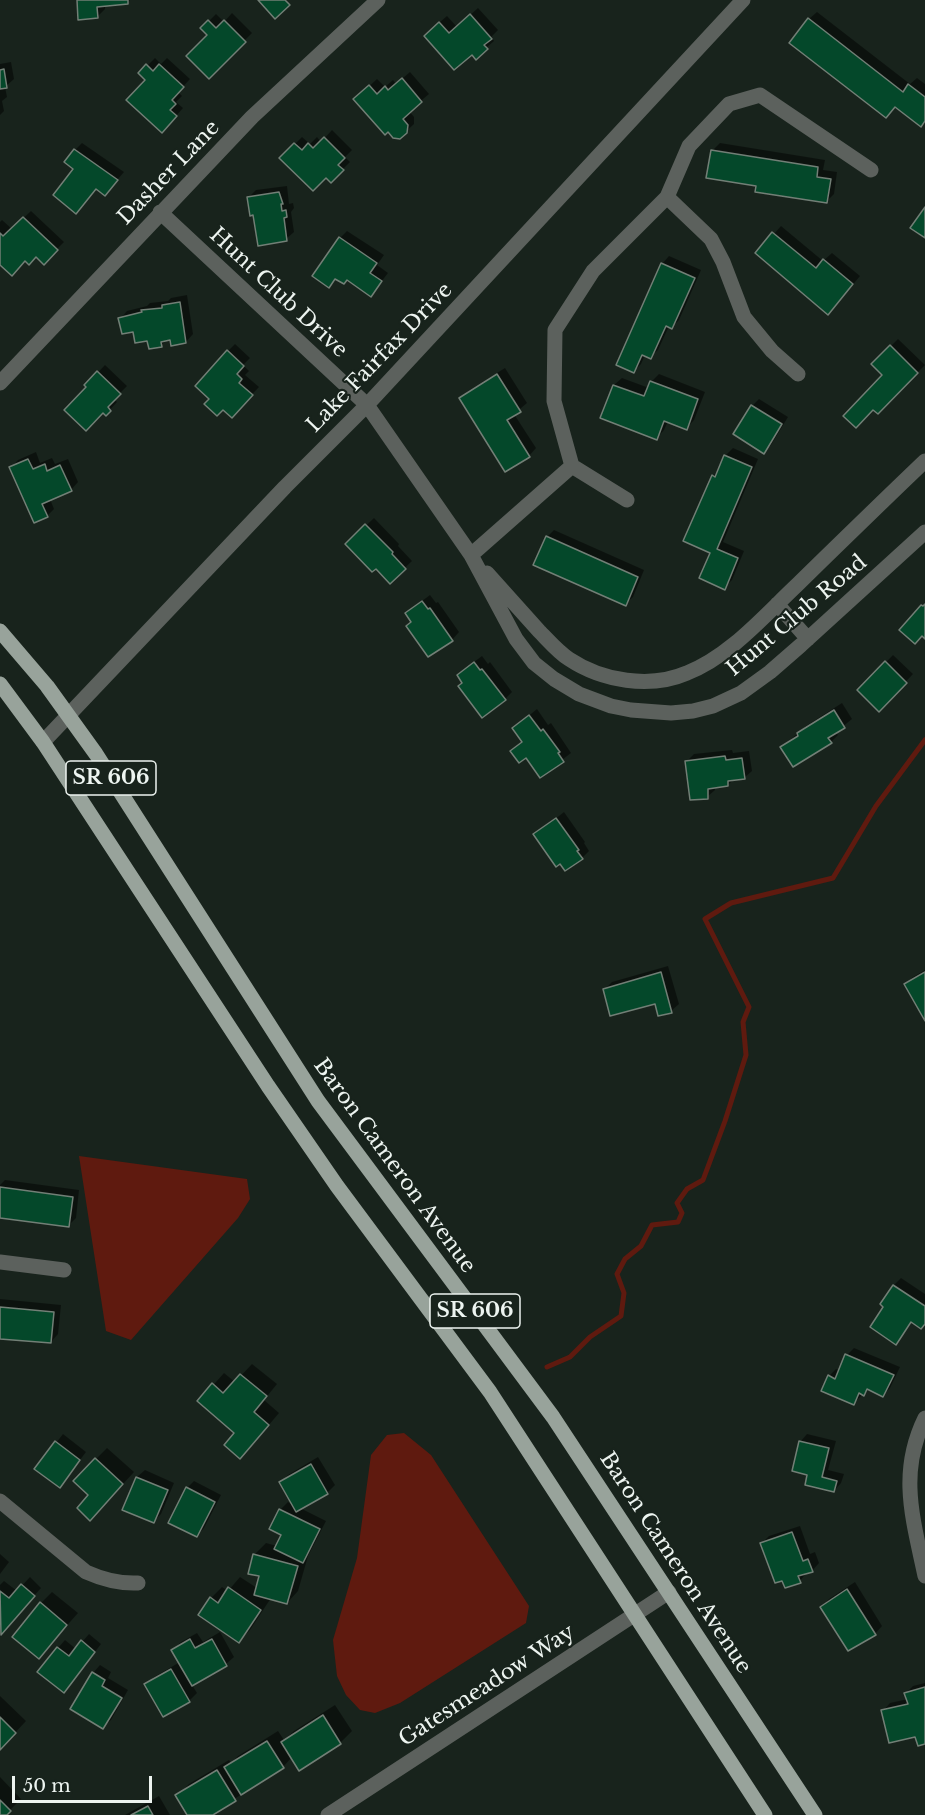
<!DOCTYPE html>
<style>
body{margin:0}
#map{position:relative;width:925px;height:1815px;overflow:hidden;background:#18231c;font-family:"Libre Baskerville",serif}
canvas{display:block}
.scale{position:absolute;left:12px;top:1776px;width:140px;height:27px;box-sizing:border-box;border:3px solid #edf4f0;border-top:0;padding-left:8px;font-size:18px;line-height:21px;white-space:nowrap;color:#edf4f0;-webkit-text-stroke:4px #18231c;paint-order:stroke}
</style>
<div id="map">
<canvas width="925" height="1815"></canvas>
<div class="scale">50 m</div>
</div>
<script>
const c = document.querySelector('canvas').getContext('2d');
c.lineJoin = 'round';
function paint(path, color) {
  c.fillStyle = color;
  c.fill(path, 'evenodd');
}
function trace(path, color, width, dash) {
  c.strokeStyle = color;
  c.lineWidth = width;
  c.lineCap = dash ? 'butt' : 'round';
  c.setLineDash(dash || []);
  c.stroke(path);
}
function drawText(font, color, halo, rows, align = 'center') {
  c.font = font + ' "Libre Baskerville",serif';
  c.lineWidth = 4.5;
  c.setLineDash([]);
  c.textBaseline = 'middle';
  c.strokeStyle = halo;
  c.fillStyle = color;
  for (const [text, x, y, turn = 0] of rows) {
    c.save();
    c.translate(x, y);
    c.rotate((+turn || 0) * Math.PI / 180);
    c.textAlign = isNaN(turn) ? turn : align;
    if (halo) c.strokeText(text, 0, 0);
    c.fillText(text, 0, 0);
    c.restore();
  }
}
paint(new Path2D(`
 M79,1156l168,23 3,20 -12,19 -107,122 -25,-9z
 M404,1433l27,22 98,151 -3,17 -126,80 -25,10 -15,-3 -14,-15 -9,-19 -4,-36 24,-82 14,-103 16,-20z`), '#5f1a0f');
paint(new Path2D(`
 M78,0h52l-2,3 -23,1v5l-7,7z
 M478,8l20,22 -7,7 3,4 -8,7 -53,-20 14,-12 10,11z
 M817,12l93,72 7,-6 8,6v37l-29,-15 -10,10 -77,-97z
 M232,13l20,20 -43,43v-41l-7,-7 14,-14 8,8z
 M155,58l6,6 6,-6 23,21 -12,13 4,4 -6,6 7,6 -13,15 -23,-43 -7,-7z
 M11,62l3,17 -9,8 2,10 -5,4 2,10 -4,4v-51z
 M410,72l19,22 -20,17 5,6v7l-14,13 -37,-45 14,-13 8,8 8,-7 3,4z
 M332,130l20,20 -7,7 5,5 -19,19 -5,-5 -45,-18 21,-21 8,7 7,-7 4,5z
 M82,143l42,29 -19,22 -8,-6 -21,24 -1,-62z
 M720,143l105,17 -2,10 14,2 -3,22 -8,8 -68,-17 -46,-34z
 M287,186l2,18 4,-1 1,5 -3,4 3,20 -8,7 -32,-25 -6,-16 8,-8z
 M31,211l33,31 -20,20 -7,-6 -12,4 -25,3v-41l2,-2 10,9z
 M781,226l42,35 9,-8 28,23 -25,30 -78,-53z
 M347,231l37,24 -7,10 11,8 -17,22 -24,-16 -10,-1 -8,8 11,-48z
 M669,256l32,14 -22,50 -7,7 -3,-1 -11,24 -8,7 -5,-2 -4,9 -7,7 28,-107z
 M187,295l6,39 -7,8 -15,-3h-4l-6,7 -27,-16 -14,-11 7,-8 20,-5 3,-3 18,-2 3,-3z
 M898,339l27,26 -47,47 7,-37 -12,-11z
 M235,344l15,14 -7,7 6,6 -4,4 14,12 -20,21 -28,-9 17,-48z
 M105,365l22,21 -13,13 3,3 -11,12 -20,-29z
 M505,368l22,35 -13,11 22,34 -7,8 -68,-58 7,-7z
 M659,374l46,18 -11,28 -7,8 -19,-7 -4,9 -7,8 -43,-53 8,-7 27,10 3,-7z
 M759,399l29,18 -17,28 -7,7 -12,-46z
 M733,448l25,11 -35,83 21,9 -12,29 -8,8 -12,-36 1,-76 7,-7 5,-13z
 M36,452l4,11 12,-5 3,6 13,-5 10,23 -7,8 -21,9 4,10 -7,7 -36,-48 7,-8z
 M374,518l25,26 -1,2 14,15 -22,21 -14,-15 -29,-23z
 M554,530l90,40 -11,27 -8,7 -78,-67z
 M430,595l6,8 2,-1 21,30 -7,8 -40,-18 -6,-9z
 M893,655l20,19 -34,36 -20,-20z
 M482,656l6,8 2,-2 22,30 -7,7 -41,-17 2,-14z
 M842,703l10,16 -16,13 2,3 -7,7 -49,5 24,-21z
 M537,709l11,16 3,-2 20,30 -30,23 -14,-20 -15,-5 11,-10 -9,-13z
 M732,750l1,3 16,-2 3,20 -8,7 -10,1 -6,6 -13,1v4l-8,7 -20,-36 7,-7z
 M564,812l21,30 -1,1 5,8 -7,7 -47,-23z
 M668,966l11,38 -8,7 -15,-9 -51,-13 7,-7z
 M925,970v48l-20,-34 8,-7z
 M5,1180l74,10 -3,28 -8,8 -68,-9v-32z
 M901,1278l24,16v29l-13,-1 -16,21 -14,-39 12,-19z
 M0,1299l61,6 -3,29 -7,8 -51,-5z
 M854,1348l46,19 -10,21 -7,7 -14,-7 -16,16 -24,-28 7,-7 4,2 7,-16z
 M252,1364l25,20 -13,16 15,13 -28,33 -52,-45 25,-28 11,9z
 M63,1434l23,18 -26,34 -24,-17z
 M807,1434l29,7 -8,29 16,4 -3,9 -7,8 -25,-17 -9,-32z
 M107,1448l27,24 -33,36 -10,-13 5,-36z
 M318,1457l17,28 -8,8 -27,15 26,13 -18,35 -10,35 -11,12 -16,-5 -21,32 -11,11 -28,-43 11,-11 6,4 12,-14 17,11 3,-13 -10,-2 5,-19 11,-11 11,3 6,-11 -3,-25 8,-8 6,4 -13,-24 7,-7z
 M145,1470l29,13 -13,31 -8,8 -29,-13 13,-32z
 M194,1481l27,14 -17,33 -7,8 -10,-48z
 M800,1526l10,28 5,-2 4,11 -7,8 -5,1 -7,9 -38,-38 7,-7z
 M0,1554l9,8 -9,12z
 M30,1577l11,11 -40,45 -1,-48 4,-4 13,10z
 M855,1582l27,44 -7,8 -53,-27 7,-8z
 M52,1592l26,21 -39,44 2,-54z
 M220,1632l14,25 -8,7 -34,21 5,8 -8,8 -25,14 -18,-30 8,-8 26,-15 -7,-12 8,-8 16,-9 6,9z
 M89,1634l12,10 -30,39 -13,-35 7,-8 11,9z
 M100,1665l11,7 -3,6 20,12 -17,30 -8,7 -10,-54z
 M925,1683v60l-42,-32 7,-8 18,-4 -2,-6 7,-7z
 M0,1696l26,25 -26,28z
 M335,1705l17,26 -12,12 -41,26 -7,-12 -9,10 -73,48h-21l-12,-19 12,-12 40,-24 2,3 7,-7 40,-25 6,9 10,-9z
 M0,1777l21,22 -16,16h-5z
 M159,1796l11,19h-45z`), '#0007');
trace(new Path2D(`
 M547,1367l23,-10 20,-20 31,-21 3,-23 -7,-19 8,-15 16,-13 11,-21 26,-3 4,-9 -5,-10 10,-14 16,-9 22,-59 21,-66 -3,-33 6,-15 -44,-88 26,-16 102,-25 43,-72 49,-66`), '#5f1a0f', 5);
const building = new Path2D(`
 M77,0h51v4l-31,3 1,11 -20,2z
 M258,0h27l5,5 -15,14z
 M470,14l22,25 -8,6 4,4 -12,11 -4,-5 -18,15 -30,-34 15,-14 10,11z
 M808,18l95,74 5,-8 17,13v24l-4,6 -26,-20 -9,11 -97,-75z
 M208,20l8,8 8,-8 22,22 -37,37 -23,-23 21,-21 -7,-7z
 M146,64l7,7 6,-7 25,23 -12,13 4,4 -6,6 7,6 -15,17 -36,-33 19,-20 -7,-7z
 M4,69l3,19 -7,1v-19z
 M402,78l20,24 -19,17 5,6 -1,8 -7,6 -7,-1 -5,-6 -3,3 -32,-36 16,-14 8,9 8,-8 3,4z
 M324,137l21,21 -7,7 6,5 -13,13 -5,-5 -13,13 -34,-33 15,-15 8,7 6,-7 5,5z
 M74,149l44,31 -13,16 -9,-7 -20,25 -23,-19 20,-26 -9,-7z
 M711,150l107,17 -1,10 14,2 -4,24 -72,-11 1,-6 -50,-8z
 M279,192l4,12h-2l1,7 4,-1 1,7 -3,1 3,23 -29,5 -5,-31 -3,1 -3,-19z
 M925,207v31l-15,-10z
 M23,217l35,33 -14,15 -8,-8 -7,8 -4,-4 -13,15 -12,-11v-32l3,3z
 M772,232l44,36 7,-9 30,25 -25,31 -73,-62z
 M339,237l38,26 -7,10 12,8 -11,16 -24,-17 -3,4 -9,-5 -6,9 -17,-12z
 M661,263l34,15 -23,51 -6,-3 -15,33 -9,-4 -8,18 -18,-8z
 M180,302l6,41 -15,3 -1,-6 -9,2 1,5 -13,2 -2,-8 -12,2 -2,-11 -11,2 -4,-16 24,-6 -1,-2 21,-2v-3z
 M890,345l28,28 -40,41 -5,-4 -17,18 -13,-12 39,-41 -11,-11z
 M227,350l17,16 -7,8 5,5 -3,4 14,12 -21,23 -9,-8 -6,6 -13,-12 5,-5 -14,-13z
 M97,371l24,23 -13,13 3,4 -5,5 -3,-3 -17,18 -22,-21 22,-23 -2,-2z
 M497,374l24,38 -14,8 23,37 -25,15 -46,-74z
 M650,381l48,18 -11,31 -23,-9 -7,19 -57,-22 13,-33 31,11z
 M751,405l31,19 -18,30 -31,-20z
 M724,455l28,12 -35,82 21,9 -13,32 -26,-12 11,-25 -27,-12 29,-66 3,2z
 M28,459l5,10 12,-5 2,7 13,-6 12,26 -30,13 6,13 -14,6 -25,-56z
 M365,524l28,28 -1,2 14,15 -16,15 -14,-15 -4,3 -27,-28z
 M546,536l92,41 -12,29 -93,-41z
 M422,601l6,8 2,-1 23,33 -25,16 -22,-31 5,-4 -6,-9z
 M925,604v35l-3,-3 -7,8 -16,-14 22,-25 2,1z
 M885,661l22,22 -28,29 -22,-22z
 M474,662l6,8 2,-1 24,31 -24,18 -24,-32 4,-3 -5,-8z
 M834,710l11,18 -17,10 4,5 -39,24 -13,-20 18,-11 -1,-3z
 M529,715l12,16 2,-2 17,23 -2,1 6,9 -24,16 -14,-20 -7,5 -9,-12 12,-9 -10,-14z
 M725,756l1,4 16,-2 3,21 -17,2v5l-20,3v10l-18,1 -5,-39z
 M556,818l23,32 -2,1 6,8 -18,12 -5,-7 -4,3 -23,-33z
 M661,972l11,41 -14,3 -3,-12 -45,12 -7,-27z
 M925,972v49l-21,-37z
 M0,1187l73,10 -4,30 -69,-9z
 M893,1285l32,21v18l-4,5 -10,-7 -15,23 -26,-18 13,-20 -3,-3z
 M0,1307l54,5 -3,31 -51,-4z
 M845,1354l49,21 -11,22 -16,-8 -3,7 -5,-3 -5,12 -33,-14 7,-16 7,4z
 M240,1374l27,22 -13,16 15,13 -29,34 -16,-14 10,-12 -37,-32 15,-18 11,10z
 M55,1441l25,19 -20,28 -26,-19z
 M799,1441l30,7 -7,29 15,4 -3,11 -29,-7 2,-10 -15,-4z
 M95,1458l28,26 -33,37 -13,-13 11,-13 -15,-14z
 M311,1464l17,30 -32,18 -17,-30z
 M136,1477l32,13 -14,33 -32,-13z
 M186,1487l29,15 -18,35 -29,-14z
 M279,1509l41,20 -17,34 -29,-14 7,-14 -12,-6z
 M792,1532l11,29 5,-2 5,13 -15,4 3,7 -16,5 -3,-7 -7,2 -15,-40z
 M253,1554l45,12 -11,38 -33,-9 5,-19 -11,-2z
 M21,1584l14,12 -34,39 -1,-44 9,7z
 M228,1587l33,23 -22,33 -41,-28 12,-18 8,6z
 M847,1589l29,46 -28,16 -28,-44z
 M40,1602l27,23 -28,34 -27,-22z
 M190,1639l5,9 17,-9 15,27 -35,20 -21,-36z
 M81,1640l14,12 -31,41 -27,-21 20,-25 12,9z
 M171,1669l19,33 -27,15 -19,-33z
 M92,1672l13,8 -3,6 20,12 -19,31 -33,-20z
 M925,1687v57l-7,2 -3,-9 -26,6 -8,-33 27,-6 -4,-11z
 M323,1715l18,29 -42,27 -18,-29z
 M0,1717l16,16 -16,17z
 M267,1741l17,27 -43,27 -17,-28z
 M217,1770l19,31 -23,14h-26l-12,-20z
 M0,1800l11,11 -4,4h-7z
 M148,1806l5,9h-22z`);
paint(building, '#04482a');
trace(building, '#727f76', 1.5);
trace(new Path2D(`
 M667,197l44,42 12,23 21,55 28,34 26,23
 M160,212l207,193 104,150 45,84 18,24 20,16 25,15 32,12 20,4 40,3 22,-2 20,-5 28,-13 29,-21 31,-27 124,-113
 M0,383l252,-266 126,-117
 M572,466l55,34
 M471,555l101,-89 -18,-65 1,-71 38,-59 74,-74 22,-51 40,-42 31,-9 111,75
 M487,573c17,19 35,39 52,58 9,9 19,21 30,28 33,22 81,30 118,14 43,-17 77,-57 110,-88 42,-41 85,-83 128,-124
 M777,604l31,35
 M43,742l242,-255 82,-82 376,-405
 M0,1262l64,8
 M0,1501l86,71c18,8 33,12 52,11
 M925,1576c-12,-57 -27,-103 0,-158
 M328,1815l341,-223`), '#5c615d', 15);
trace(new Path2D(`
 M0,631l47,55 49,68 222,347 235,316 262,398
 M0,684l43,58 225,344 69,100 153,206 275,423`), '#98a39b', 15);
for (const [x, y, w] of [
 [111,778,90],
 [475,1311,90]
]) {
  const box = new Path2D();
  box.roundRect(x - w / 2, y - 17, w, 34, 4.5);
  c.fillStyle = '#18231c';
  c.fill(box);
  trace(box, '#edf4f0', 1.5);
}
drawText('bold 20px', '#edf4f0', null, [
 ["SR 606",111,778],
 ["SR 606",475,1311]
]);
drawText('21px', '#edf4f0', '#18231c', [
 ["Dasher Lane",169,173,-46],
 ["Hunt Club Drive",278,293,43],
 ["Lake Fairfax Drive",380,358,-46],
 ["Hunt Club Road",797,616,-40],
 ["Baron Cameron Avenue",394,1166,54],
 ["Baron Cameron Avenue",675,1563,57],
 ["Gatesmeadow Way",487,1686,-33]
]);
</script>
